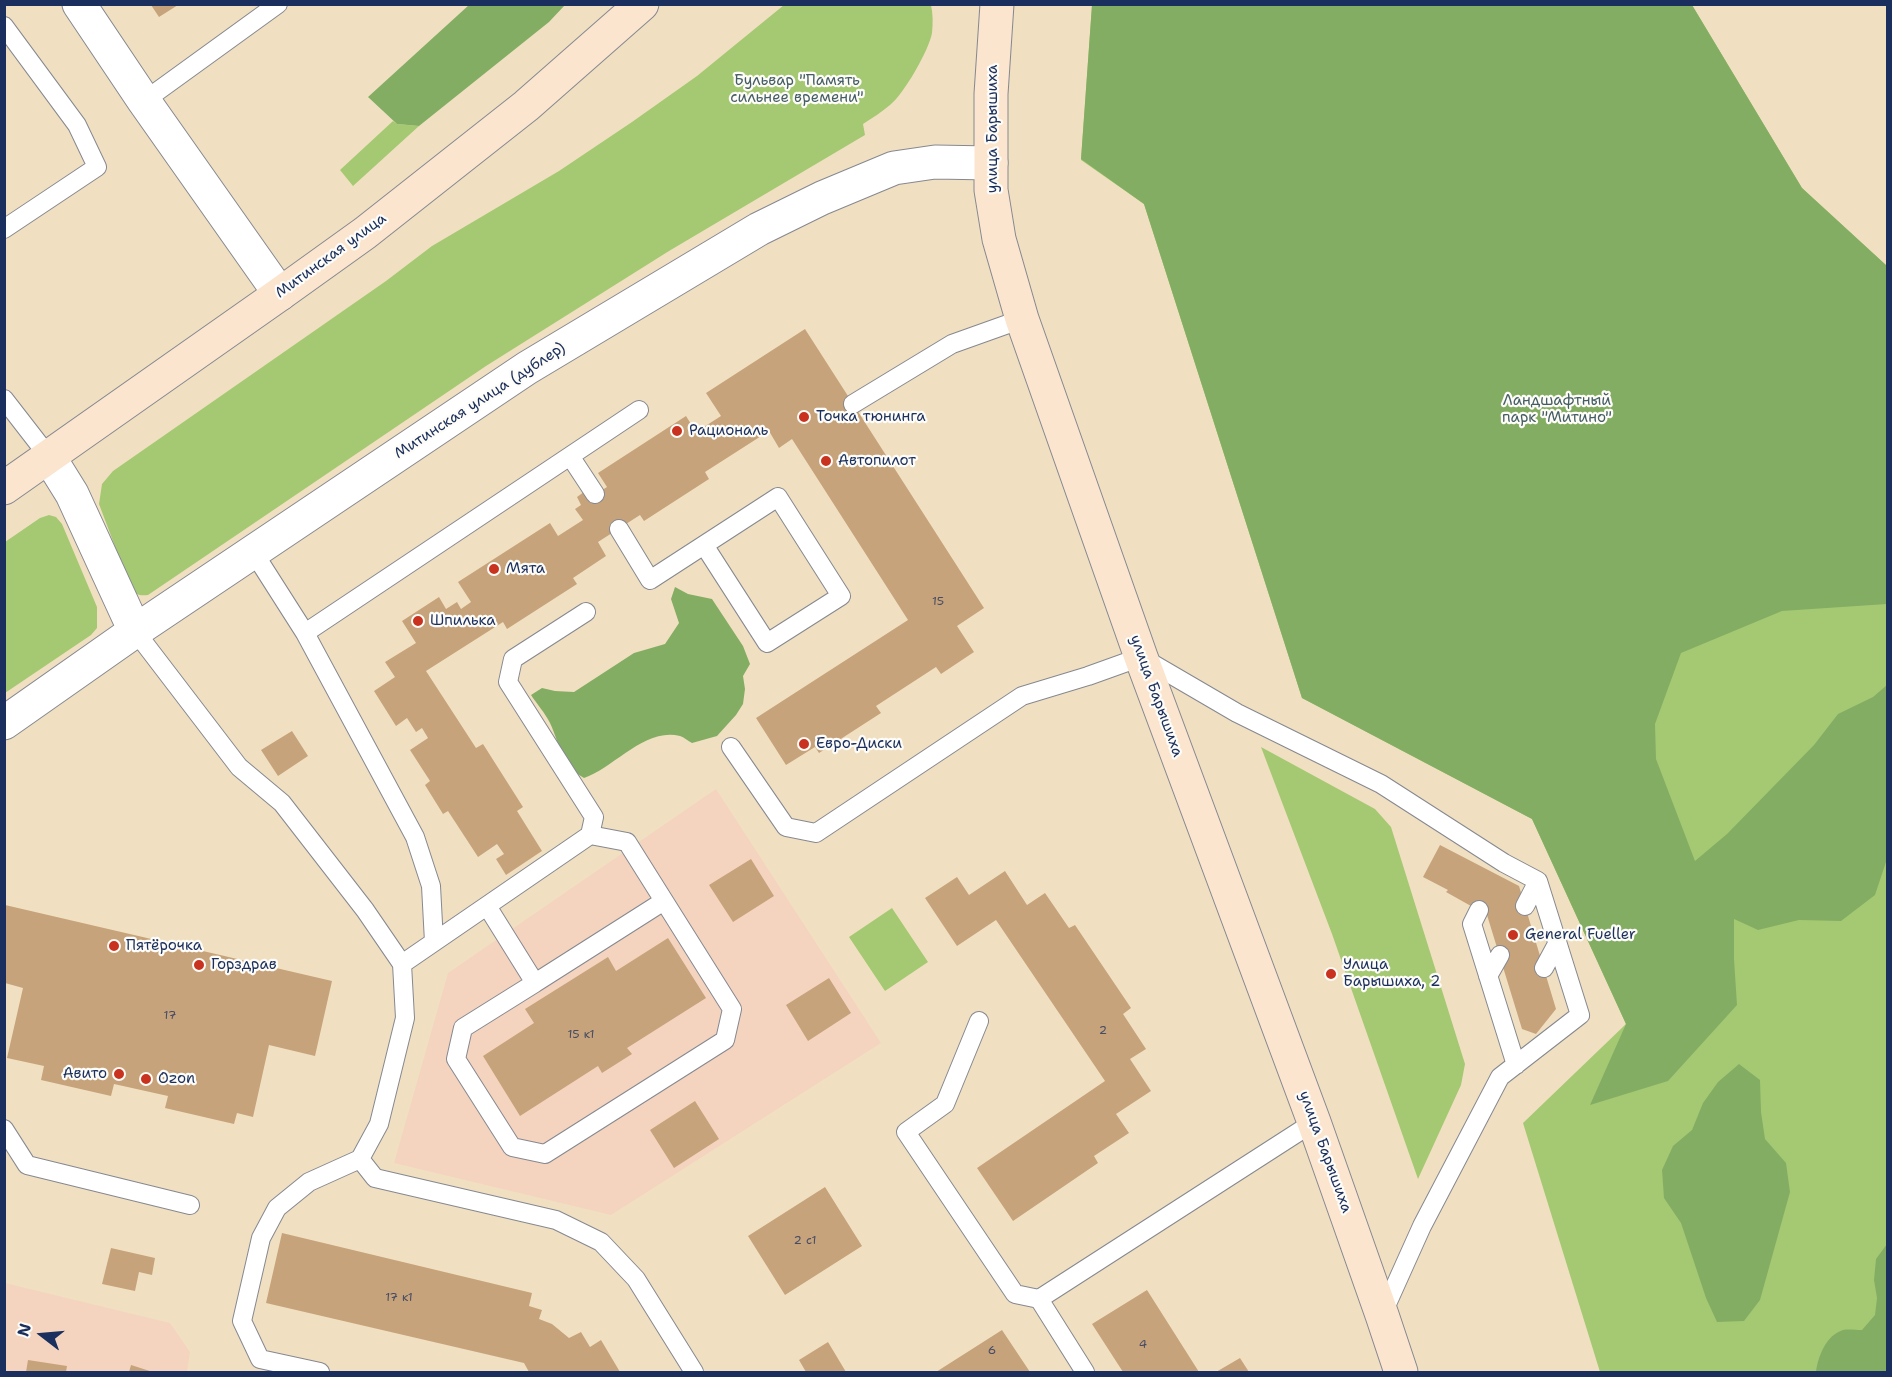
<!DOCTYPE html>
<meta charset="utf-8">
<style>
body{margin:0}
#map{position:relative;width:1892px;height:1377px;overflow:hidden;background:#f0e0c1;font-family:"Shantell Sans",sans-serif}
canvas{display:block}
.frame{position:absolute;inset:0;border:6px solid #1b2f5e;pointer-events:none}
.north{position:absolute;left:12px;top:1305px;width:60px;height:60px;-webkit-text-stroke:4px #fdfcf7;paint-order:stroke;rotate:286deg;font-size:16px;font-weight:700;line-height:24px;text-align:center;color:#1b2f5e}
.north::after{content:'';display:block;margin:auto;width:21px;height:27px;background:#1b2f5e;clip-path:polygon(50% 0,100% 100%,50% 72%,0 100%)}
</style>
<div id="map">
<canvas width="1892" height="1377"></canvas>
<div class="frame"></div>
<div class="north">N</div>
</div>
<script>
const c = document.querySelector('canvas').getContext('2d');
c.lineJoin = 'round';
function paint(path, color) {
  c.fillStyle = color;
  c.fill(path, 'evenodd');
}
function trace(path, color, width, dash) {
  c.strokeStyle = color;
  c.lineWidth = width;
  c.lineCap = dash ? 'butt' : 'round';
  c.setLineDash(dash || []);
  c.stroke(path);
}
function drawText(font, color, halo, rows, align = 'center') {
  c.font = font + ' "Shantell Sans",sans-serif';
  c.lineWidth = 4.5;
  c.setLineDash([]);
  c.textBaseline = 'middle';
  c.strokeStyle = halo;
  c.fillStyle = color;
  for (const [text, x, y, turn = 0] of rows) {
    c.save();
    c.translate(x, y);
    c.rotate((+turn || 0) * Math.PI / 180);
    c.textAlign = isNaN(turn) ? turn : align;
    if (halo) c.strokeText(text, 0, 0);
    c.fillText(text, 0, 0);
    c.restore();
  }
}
paint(new Path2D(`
 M716,789l165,254 -270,172 -217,-52 54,-190z
 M5,1283l165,40 20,29 -3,20h-182z`), '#f4d4bf');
paint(new Path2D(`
 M784,5h147c2,9 2,18 1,28 -3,17 -28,61 -42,72 -8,7 -18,13 -27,19l2,11 -196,116 -183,115 -338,229c-8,1 -12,0 -17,-6l-32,-85 3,-20 11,-13 273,-190 46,-35 127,-75 73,-49 65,-46z
 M1092,5h600l110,183 85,78v1106h-287l-77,-249 103,-99 -94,-205 -230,-121 -158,-494 -63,-44z
 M393,121l4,3 22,2 -66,60 -13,-16z
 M49,515l7,2 6,7 35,83v21l-6,7 -86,58v-151l35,-24z
 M1261,747l114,62 16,18 74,237 -4,21 -43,94 -86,-245z
 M892,908l36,54 -43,29 -36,-54z`), '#a5c972');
paint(new Path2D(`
 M469,5h96l-16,17 -130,104 -22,-2 -29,-27z
 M1092,5h600l110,183 85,78v338l-105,7 -101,42 -26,71 1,35 39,102 32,-27 87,-89 24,-31 35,-17 14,-12v174l-12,36 -34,26 -42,-1 -41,10 -24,-11v40l3,46 -69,76 -78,24 36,-81 -94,-205 -230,-121 -158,-494 -63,-45z
 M675,587l13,7 24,5 31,47 7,18 -7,12 2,13 -2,15 -7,11 -19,21 -25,7c-4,-2 -8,-6 -12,-7 -35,-9 -66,32 -96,42 -25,-14 -23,-32 -34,-55 -5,-10 -13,-19 -19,-28l11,-7 13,3 19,1 60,-39 31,-9 14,-21 -8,-24z
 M1739,1064l21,16 1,32 4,27 21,24 4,29 -30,108 -16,21 -27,1 -11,-24 -25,-75 -17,-25 -2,-28 11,-24 19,-16 11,-27 15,-21z
 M1887,1244v128h-71c2,-15 10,-37 27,-42 5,-1 13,0 19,0l13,-15 2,-17 -3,-18 2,-21z`), '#84ad64');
paint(new Path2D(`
 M151,5h27l-19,12z
 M805,329l179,279 -27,18 17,26 -33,22 -5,-7 -60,39 5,7 -62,40 -4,-6 -29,18 -30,-47 152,-98 -116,-181 -13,9 -10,-17 -64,41 4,7 -65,42 -4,-6 -42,27 8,14 -33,22 4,6 -70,45 -4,-7 -77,49 50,77 7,-4 40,63 -6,4 25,40 -36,24 -10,-16 8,-5 -7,-10 -19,13 -30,-46 -5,3 -18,-29 5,-4 -20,-31 18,-12 -6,-10 -6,4 -9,-14 -11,8 -22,-35 21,-14 -10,-15 31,-19 -14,-22 37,-24 7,12 11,-7 4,7 10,-7 -13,-20 92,-59 8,13 25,-16 -8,-11 6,-4 -4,-8 11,-8 5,7 14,-9 -9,-14 88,-57 10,16 25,-16 -15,-23z
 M292,731l16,25 -30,20 -17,-26z
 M1440,845l79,41 37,123 -20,25 -14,-5 -35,-114 -41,-23 2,-2 -25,-13z
 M751,859l23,37 -41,26 -24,-37z
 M1005,871l22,34 18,-12 24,35 6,-3 56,83 -8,6 23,35 -16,10 21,32 -35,23 13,19 -35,23 4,7 -85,58 -36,-53 128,-87 -109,-161 -39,26 -32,-48 32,-21 12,18z
 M5,905l327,76 -17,75 -46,-11 -16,72 -16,-4 -3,11 -69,-16 3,-12 -54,-12 -3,12 -70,-16 3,-14 -37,-8 16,-70 -18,-5z
 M668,938l38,60 -79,50 5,6 -30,19 -4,-7 -78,50 -37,-60 51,-33 -9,-14 83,-52 8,14z
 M829,978l22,35 -43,28 -22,-36z
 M695,1101l24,38 -45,29 -24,-38z
 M825,1187l37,59 -77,49 -37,-59z
 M282,1233l250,60 -3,13 13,4 -3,9 13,5 17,14 12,-6 9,15 11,-7 19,32h-91l-5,-9 -258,-60z
 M111,1248l44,10 -3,17 -13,-3 -4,19 -33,-7z
 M1147,1290l52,82h-76l-31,-48z
 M1002,1330l28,42h-94z
 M828,1342l18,30h-40l-7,-12z
 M1240,1358l9,14h-33z
 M28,1360l39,6 -1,6h-40z
 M131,1365l22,7h-24z`), '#c7a37b');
const service = new Path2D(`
 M4,26l73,99 20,42 -93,62
 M144,101l134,-97
 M4,399l45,58
 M853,404l99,-60 70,-25
 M570,456l25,38
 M619,529l31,51 128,-83 63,99 -74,47 -63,-98
 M254,553l51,80 110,204 16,49 3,56
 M135,631l104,136 43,36 83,107 37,54 3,54 -26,106 -19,35 15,19 181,42 45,22 35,37 58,93
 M305,633l334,-223
 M731,747l55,80 30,6 206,-137 66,-20 53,-19 96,56 144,71 123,79 34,18 42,134 -80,62 -78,149 -40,89
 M487,906l48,77 -72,45 -7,31 56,88 33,7 180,-114 7,-31 -105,-167 -37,-7
 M1525,906l13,-25
 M1479,910l-7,14 44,141
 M402,964l188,-129 4,-18 -86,-135 5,-23 73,-47
 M1544,968l13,-24
 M1488,976l12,-21
 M535,983l129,-82
 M979,1021l-34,83 -39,28 109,162 24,5 275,-177
 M4,1129l23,36 163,40
 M1039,1299l46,73
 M320,1372l-60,-13 -18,-38 19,-83 16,-30 32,-26 51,-23`);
const minor = new Path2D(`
 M79,4l65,97 136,193
 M49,457l23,37 63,137
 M4,723l131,-92 392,-263 232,-139 63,-31 72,-30 41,-6 56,1`);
const secondary = new Path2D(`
 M997,4l-6,90v96l8,49 23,80 119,338 173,465 68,193 19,57
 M4,488l276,-194 85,-61 161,-127 116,-102`);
trace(service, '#868890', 20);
trace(minor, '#868890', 35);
trace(secondary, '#868890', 35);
trace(service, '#fff', 18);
trace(minor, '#fff', 33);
trace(secondary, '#fbe5cf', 33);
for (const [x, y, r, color] of [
 [804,417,6,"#c8321e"],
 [677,431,6,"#c8321e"],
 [826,461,6,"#c8321e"],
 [494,569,6,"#c8321e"],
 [418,621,6,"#c8321e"],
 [804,744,6,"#c8321e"],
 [1513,935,6,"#c8321e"],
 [114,946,6,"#c8321e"],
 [199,965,6,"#c8321e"],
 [1331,974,6,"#c8321e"],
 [119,1074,6,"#c8321e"],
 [146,1079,6,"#c8321e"]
]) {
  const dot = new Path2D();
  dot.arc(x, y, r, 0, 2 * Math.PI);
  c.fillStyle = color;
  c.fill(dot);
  trace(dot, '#fdfcf7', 2);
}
drawText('12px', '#464c65', null, [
 ["15",938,602],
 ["17",170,1016],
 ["2",1103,1031],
 ["15 к1",581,1035],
 ["2 с1",805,1241],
 ["17 к1",399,1298],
 ["4",1143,1345],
 ["6",992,1351]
]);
drawText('15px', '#445d64', '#fdfcf7', [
 ["Бульвар \"Память",797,81],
 ["сильнее времени\"",797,98],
 ["Ландшафтный",1557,401],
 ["парк \"Митино\"",1557,418]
]);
drawText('15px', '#1b2f5e', '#fdfcf7', [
 ["улица Барышиха",993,129,-90],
 ["Митинская улица",331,256,-36],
 ["Митинская улица (дублер)",480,401,-33],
 ["улица Барышиха",1156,696,70],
 ["улица Барышиха",1325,1152,70]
]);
drawText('15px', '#1b2f5e', '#fdfcf7', [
 ["Точка тюнинга",816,417],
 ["Рациональ",689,431],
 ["Автопилот",838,461],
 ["Мята",506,569],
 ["Шпилька",430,621],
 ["Евро-Диски",816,744],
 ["General Fueller",1525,935],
 ["Пятёрочка",126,946],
 ["Горздрав",211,965],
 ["Улица",1343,965],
 ["Барышиха, 2",1343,982],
 ["Авито",107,1074,"right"],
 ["Ozon",158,1079]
], 'left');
</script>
